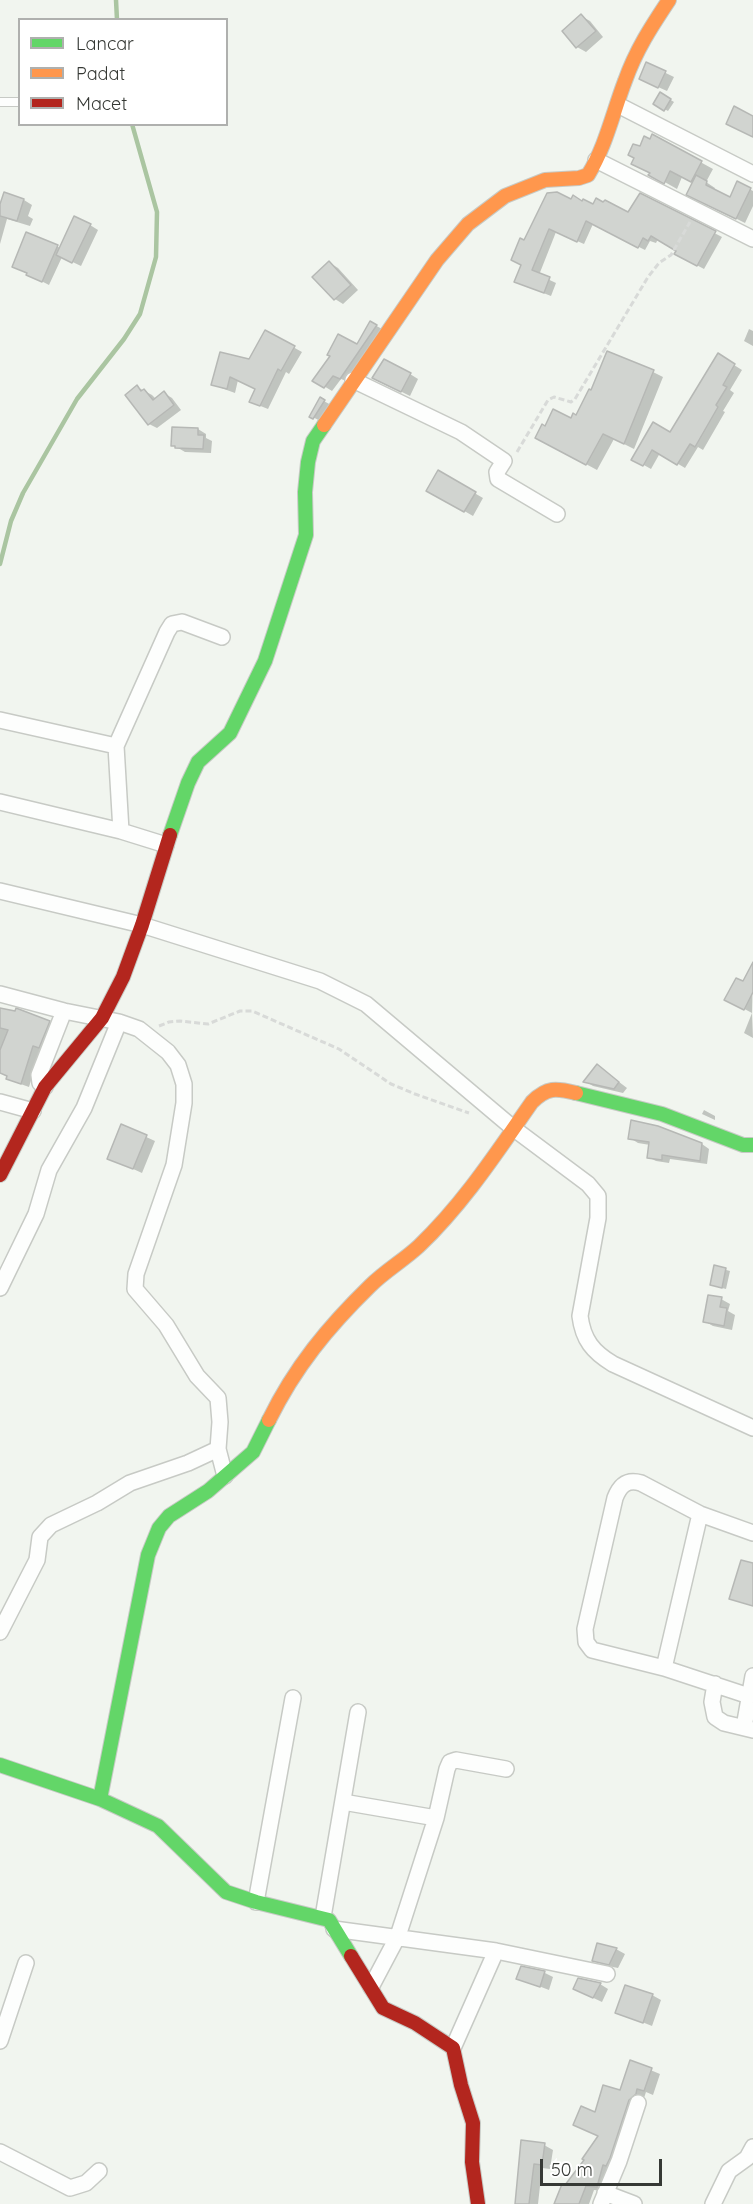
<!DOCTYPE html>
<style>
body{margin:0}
#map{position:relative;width:753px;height:2204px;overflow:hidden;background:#f1f5ef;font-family:Quicksand,sans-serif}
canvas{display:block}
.legend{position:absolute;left:18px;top:18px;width:210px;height:108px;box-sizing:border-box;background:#fff;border:2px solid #afb0ae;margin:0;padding:8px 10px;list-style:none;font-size:18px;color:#363935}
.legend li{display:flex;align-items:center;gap:12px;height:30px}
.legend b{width:30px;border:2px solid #afb0ae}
.scale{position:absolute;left:540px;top:2159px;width:122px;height:27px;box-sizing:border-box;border:3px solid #363935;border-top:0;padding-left:8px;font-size:18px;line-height:21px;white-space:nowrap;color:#363935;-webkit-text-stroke:4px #fff;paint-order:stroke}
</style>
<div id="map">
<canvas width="753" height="2204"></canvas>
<ul class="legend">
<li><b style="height:8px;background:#63d668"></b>Lancar</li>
<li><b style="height:8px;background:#ff974d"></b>Padat</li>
<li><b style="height:8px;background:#b3261e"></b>Macet</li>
</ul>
<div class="scale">50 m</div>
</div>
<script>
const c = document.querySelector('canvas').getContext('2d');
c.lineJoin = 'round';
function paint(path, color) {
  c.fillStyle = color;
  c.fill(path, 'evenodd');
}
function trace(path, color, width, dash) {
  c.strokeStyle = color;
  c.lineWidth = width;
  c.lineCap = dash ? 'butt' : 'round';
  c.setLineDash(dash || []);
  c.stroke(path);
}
paint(new Path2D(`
 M581,16l9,5 13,16 -17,15 -9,-5z
 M647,64l27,13 -7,14 -18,-8z
 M661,94l13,8 -6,9 -13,-7z
 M653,136l60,33 -7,13 9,6 -1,2 17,9 7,-16 15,8v15l-8,17 -48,-24 -3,-16 -12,-6 -5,12 -44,-25 8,-17 10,-6z
 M641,195l81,42 -18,32 -28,-15 2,-4 -20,-11 -2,4 -6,-2 -5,9 -52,-26 -9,20 -28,-12 -17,43 17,8 -5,13 -28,-11 2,-43 46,-41 58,13z
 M24,200l8,5 -4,11 5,3 -3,7 -23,-7 -7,25v-39z
 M90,225l8,5 -17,36 -19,-9 -13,28 -35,-18 43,-21 4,3z
 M330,263l8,5 20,22 -15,14 -8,-5z
 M371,323l13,7 -35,52 -8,-3 -9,12 -18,-11 44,-34z
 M749,329l4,2v15l-9,-5z
 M266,332l36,20 -13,22 -3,-2 -18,37 -10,-4 -2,-16 -18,-9 -3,13 -22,-8 37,-24z
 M718,355l24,15 -12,20 4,3 -11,18 2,1 -22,38 -5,-3 -13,21 -25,-15 -9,16 -18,-10 38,-25z
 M653,372l10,5 -29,72 -20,-10 -17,31 -50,-27 -1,-15 31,-11z
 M410,374l8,5 -8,17 -28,-14z
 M137,387l15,8 4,4 8,-6 8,5 9,12 -24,18 -8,-4z
 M320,399l13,7 -11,16 -11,-6z
 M198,429l8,5v4l6,3 -1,12 -26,-1 -12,-7z
 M438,472l45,26 -10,18 -45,-26z
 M753,965l-1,49 1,24 -9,-5 8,-20 -17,-9z
 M0,1009l49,13 7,4 -9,25 -6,-3 -12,39 -14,-5 -7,-4v-2l-8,-3z
 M598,1066l29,22 -4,5 -30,-7 -8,-5z
 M704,1110l11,6v4l-13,-6z
 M122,1126l33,15 -13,32 -33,-15z
 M630,1138l72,6 7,5 -2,15 -37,-5 -1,4 -13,-2 -8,-4 2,-12 -12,-2z
 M715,1267l15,4 -4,18 -15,-4z
 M721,1299l9,5 -2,7 7,4 -3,15 -19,-4 -9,-5z
 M616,1949l9,5 -7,14 -15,-3 -9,-5z
 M522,1968l23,5 8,4 -4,13 -31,-12z
 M600,1984l8,5 -6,13 -19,-9z
 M652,1995l9,5 -9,26 -35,-14z
 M631,2062l29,12 -7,21 -7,-3 -2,6 -7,7 -31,86 -12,-1 -5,14h-33l30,-44 13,-24 -3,-22 25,-22z
 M544,2145l9,5 -3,19 -8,-1 -4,36h-22l5,-38z`), '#0003');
trace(new Path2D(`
 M116,0l1,20
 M0,564l11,-43 12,-28 54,-94 47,-60 16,-25 16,-57 1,-45 -25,-88`), '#aac5a1', 4.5);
const building = new Path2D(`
 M581,14l15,17 -20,17 -14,-17z
 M646,62l20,9 -8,17 -19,-9z
 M660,92l11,7 -7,12 -11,-7z
 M734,106l19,10v21l-27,-13z
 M652,134l50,27 -11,21 -21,-11 -6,13 -16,-9 2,-2 -19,-9 3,-6 -6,-3 5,-11 7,2 4,-10 6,3z
 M696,175l11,6 -1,4 24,12 7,-16 14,7 -15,31 -50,-24z
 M4,192l20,7 -7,22 -17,-5v-12z
 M557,192l14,7 2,-4 9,6 1,-2 10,5 3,-6 7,4 2,-2 23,12 12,-19 76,38 -19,35 -23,-12 2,-3 -25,-15 -3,5 -5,-3 -5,10 -52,-27 -9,21 -28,-13 -17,41 18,7 -6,16 -30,-11 7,-17 -10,-5 9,-22 4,2 23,-47z
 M74,216l17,8 -19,39 -16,-8z
 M26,232l32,13 -16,37 -16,-7 1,-2 -15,-6z
 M329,261l22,24 -17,15 -22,-23z
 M370,321l7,4 -37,54 -7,-3 -9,12 -12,-7 18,-25 -3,-1 11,-21 19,10z
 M265,330l30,16 -14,25 -3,-2 -18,37 -11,-4 6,-13 -25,-12 -3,12 -16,-4 9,-33 29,7z
 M607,351l47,19 -30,74 -21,-10 -17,31 -51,-27 7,-14 3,2 8,-17 18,9 2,-5 3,2 13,-26 2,1z
 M718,353l17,11 -12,21 4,2 -11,18 2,2 -23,40 -5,-3 -13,21 -25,-15 -9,16 -12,-6 22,-38 17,10z
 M384,359l27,14 -10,19 -29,-14z
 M137,385l4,6 3,-2 9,11 11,-9 10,14 -26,20 -23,-30z
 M320,397l5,3 -12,19 -4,-2z
 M172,427l26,1v7h6l-1,14 -28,-1v-2h-4z
 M438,470l38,22 -12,20 -38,-21z
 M753,962v30l-9,18 -20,-10 12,-22 7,3z
 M0,1008l15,3 1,-3 34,13 -11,27 -6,-2 -12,38 -15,-5 1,-3 -7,-3v-23l8,-20 -8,-2z
 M597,1064l22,18 -5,7 -31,-7z
 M631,1120l27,6 44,17 -2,18 -38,-6v5l-15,-2 2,-16 -21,-3z
 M121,1124l26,11 -14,34 -26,-10z
 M714,1265l12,3 -4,20 -12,-3z
 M708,1295l14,2 -2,10 7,1 -3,18 -21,-4z
 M741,1560l12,3v43l-24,-7z
 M597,1943l20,5 -8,17 -17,-4z
 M521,1966l24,5 -5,16 -24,-8z
 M578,1978l23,5 -8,15 -20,-9z
 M625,1985l28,9 -10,29 -28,-10z
 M630,2060l22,8 -8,23 -7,-2 -1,5 -7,6 -19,58 -4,8 -3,-1 -6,22 -11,-1 -7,18h-25l8,-20 3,1 19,-25 -2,-1 16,-23 -25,-11 8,-19 14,6 8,-27 17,5z
 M521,2140l24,3 -3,22 -8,-1 -5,40h-14z`);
paint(building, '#d1d4d0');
trace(building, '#b6b8b5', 1.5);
const lane = new Path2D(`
 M0,102h20`);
const street = new Path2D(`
 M618,105l135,69
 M596,160l157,79
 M353,380l108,52 43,29 -7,11 1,7 59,35
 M0,720l116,26
 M0,802l121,29 45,14
 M121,831l-5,-85 51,-114 5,-8 10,-2 40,15
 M0,891l142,34 178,56 46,23 147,124 75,56 10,12v22l-18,98c3,24 13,36 33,48l140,64
 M0,994l64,17 55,11 20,7 29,23 10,13 6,19v19l-10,62 -38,109 -1,15 31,36 31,51 21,22 2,24 -2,27 7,27
 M45,1087l-5,-4 -1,-8 25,-64
 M0,1102l33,9
 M0,1288l36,-74 13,-44 35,-62 35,-86
 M0,1632l37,-72 3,-23 11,-12 46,-22 33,-20 58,-20 30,-14
 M664,1668l36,-154
 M715,1684l-3,18 3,15 9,6 29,7
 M749,1696l-85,-28 -72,-18 -6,-8 -1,-13 30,-131c5,-13 12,-19 26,-15l59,31 53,19
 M744,1727l9,-51
 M343,1802l93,16
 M256,1902l37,-204
 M323,1917l35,-205
 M334,1929l162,22 111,23
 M371,1987l27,-51 38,-118 11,-49 3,-7 6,-2 50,9
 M0,2041l26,-78
 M453,2048l43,-97
 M0,2152l70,36 16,-5 13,-12
 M605,2193l29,11
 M601,2204l18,-43 19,-58
 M713,2204l16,-33 18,-13 6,-11`);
const fast = new Path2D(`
 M170,835l18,-52 10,-21 32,-29 35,-72 41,-126 -1,-43 3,-30 5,-21 11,-16
 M576,1093l86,21 81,31h10
 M0,1765l100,34 58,27 68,66 30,10 73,18 22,36
 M100,1799l48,-244 11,-27 10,-12 39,-25 45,-39 16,-32`);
const slow = new Path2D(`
 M324,425l113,-165 31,-36 37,-28 40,-16 34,-2 9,-3c18,-29 25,-63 37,-94 11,-31 26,-54 44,-81
 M269,1420c26,-53 59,-93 101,-134 15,-15 34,-26 49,-40 45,-43 78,-94 113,-144 15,-15 24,-14 44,-9`);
const jam = new Path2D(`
 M0,1175l45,-88 57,-69 21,-41 19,-52 28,-90
 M351,1956l32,52 32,15 38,25 8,37 12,38 -1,39 6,42`);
trace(lane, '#c7cac5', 10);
trace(street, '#c7cac5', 18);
trace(fast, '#c7cac5', 16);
trace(slow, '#c7cac5', 16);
trace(jam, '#c7cac5', 16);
trace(new Path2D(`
 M517,452l31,-52 6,-3 17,5 4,-3 73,-122 11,-14 12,-8 19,-33
 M159,1026l10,-4 11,-1 28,3 32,-13h12l87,38 52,35 24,10 54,19`), '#d8dad8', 3, [6, 3]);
trace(lane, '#fdfefd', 8);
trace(street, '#fdfefd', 15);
trace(fast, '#63d668', 14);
trace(slow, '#ff974d', 14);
trace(jam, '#b3261e', 14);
</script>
